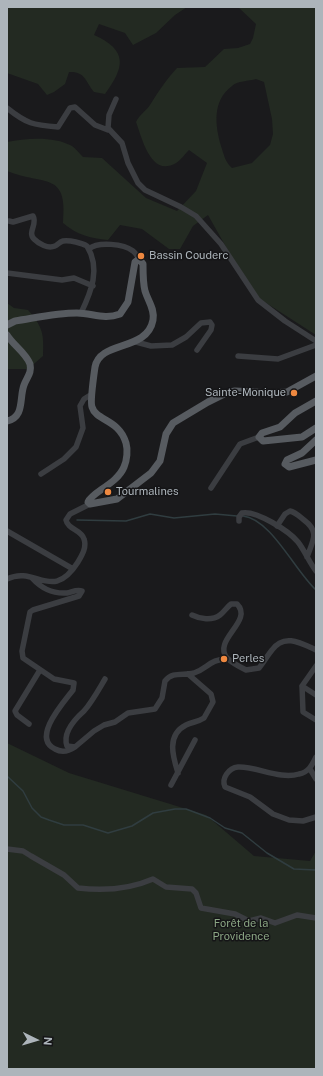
<!DOCTYPE html>
<meta charset="utf-8">
<style>
body{margin:0}
#map{position:relative;width:323px;height:1076px;overflow:hidden;background:#1a1a1c;font-family:"Public Sans",sans-serif}
canvas{display:block}
.frame{position:absolute;inset:0;border:8px solid #adb5bb;pointer-events:none}
.north{position:absolute;left:16px;top:1020px;width:40px;height:40px;-webkit-text-stroke:3px #151517;paint-order:stroke;rotate:95deg;font-size:11px;font-weight:700;line-height:16px;text-align:center;color:#adb5bb}
.north::after{content:'';display:block;margin:auto;width:14px;height:18px;background:#adb5bb;clip-path:polygon(50% 0,100% 100%,50% 72%,0 100%)}
</style>
<div id="map">
<canvas width="323" height="1076"></canvas>
<div class="frame"></div>
<div class="north">N</div>
</div>
<script>
const c = document.querySelector('canvas').getContext('2d');
c.lineJoin = 'round';
function paint(path, color) {
  c.fillStyle = color;
  c.fill(path, 'evenodd');
}
function trace(path, color, width, dash) {
  c.strokeStyle = color;
  c.lineWidth = width;
  c.lineCap = dash ? 'butt' : 'round';
  c.setLineDash(dash || []);
  c.stroke(path);
}
function drawText(font, color, halo, rows, align = 'center') {
  c.font = font + ' "Public Sans",sans-serif';
  c.lineWidth = 3;
  c.setLineDash([]);
  c.textBaseline = 'middle';
  c.strokeStyle = halo;
  c.fillStyle = color;
  for (const [text, x, y, turn = 0] of rows) {
    c.save();
    c.translate(x, y);
    c.rotate((+turn || 0) * Math.PI / 180);
    c.textAlign = isNaN(turn) ? turn : align;
    if (halo) c.strokeText(text, 0, 0);
    c.fillText(text, 0, 0);
    c.restore();
  }
}
paint(new Path2D(`
 M7,7h180l-12,8 -19,18 -23,12 -8,-12 -26,-9 -5,11c34,15 31,32 11,59l-11,-2c-9,-11 -9,-21 -25,-20l-4,12 -11,8 -7,3 -9,-11 -31,-11z
 M238,7h78v328l-56,-36 -13,-15 -39,-69 -15,11 -13,23h-11l-27,-20 -22,-4 -12,15c-18,-2 -31,-5 -45,-17 5,-52 -18,-37 -56,-52v-29c20,-4 47,-6 65,4 4,3 8,8 11,11l19,1 44,40 31,13 19,-20 11,-28 -18,-13c-4,4 -8,10 -13,13 -25,15 -34,-25 -40,-41 4,-8 9,-10 14,-17 8,-13 16,-25 27,-37l28,-1 19,-18 14,-1 12,-4 3,-6 3,-14zM256,79l8,3 8,37 1,15 -3,11 -18,18 -20,5c-7,-6 -8,-13 -11,-22 -6,-21 -9,-45 11,-60 5,-5 17,-5 24,-7z
 M7,303l7,5 14,2c15,17 16,24 15,46l-15,13h-21z
 M7,743l62,30 137,42 48,41 56,5 6,-10v218h-309z`), '#232a22');
trace(new Path2D(`
 M243,516c28,3 52,55 73,74
 M77,520l49,1 24,-7 24,4 41,-4 22,2
 M7,776l16,15 9,17 9,9 8,3 15,5h19l25,8 24,-7 21,-13 22,-4h11l24,9 15,10 17,5 25,20 27,16 22,1`), '#303d40', 1.5);
trace(new Path2D(`
 M116,99l-7,16 -1,13 14,15 6,20 10,20 7,7 36,17 15,9 25,28 37,56 27,21 31,20
 M7,108c20,16 26,17 51,19l12,-19 5,-1 20,18 13,5
 M9,221l4,1 20,-6c5,8 -6,16 1,23 5,5 14,10 21,7 3,-1 4,-4 8,-5 7,-1 19,2 24,5 14,23 4,46 -6,67
 M89,249c9,-8 35,-5 44,2 3,2 4,5 6,8
 M7,273l55,7 12,-2 19,8
 M136,342l15,4 21,-1 14,-8 15,-14 9,-1 2,3 -1,5 -14,20
 M238,356l40,3 38,-14
 M41,474l23,-15 12,-12 7,-19 -3,-22 4,-7 8,-5
 M211,488l29,-44 19,-7
 M239,521v-4l3,-4c14,-3 47,18 56,29 7,9 11,20 18,29
 M277,526l8,-12 5,-3c5,1 9,5 14,9 16,12 9,20 3,37
 M7,531l66,38
 M32,578c9,10 21,16 35,15 5,-1 10,-4 15,-2l-3,5 -46,14 -3,2 -8,39 1,7 31,21 20,4 -1,7c-9,12 -42,48 -18,59 7,4 14,2 20,-2
 M7,579c29,-14 45,24 71,-17 4,-7 9,-15 6,-23 -3,-10 -16,-9 -18,-19l4,-6 20,-10
 M192,615c8,4 20,6 28,0 4,-3 7,-8 11,-11h6c17,17 -25,36 -10,54 5,5 13,9 19,12l13,-2c5,-6 8,-12 13,-18 12,-17 29,-7 44,0
 M316,666l-14,20 1,26 13,8
 M105,679c-6,10 -13,23 -21,32 -9,8 -22,21 -17,35l8,1 19,-16 10,-6 11,-3 13,-9 27,-4 7,-11 3,-17c8,-10 18,-5 29,-8 15,-5 15,-14 34,-14
 M302,686l14,9
 M29,724l-12,-9 -2,-4 25,-41
 M316,757c-4,8 -7,15 -17,17 -19,6 -43,-8 -61,-7 -9,1 -17,11 -13,20l25,10 23,17 16,6 14,1 13,-4
 M310,769l6,10
 M178,773c-5,-16 -12,-38 8,-48 6,-3 12,-3 18,-7l9,-16 -2,-8 -23,-20
 M171,785l24,-45
 M7,849l16,2 8,5 33,19 14,13c25,3 52,1 75,-9l13,8 26,2 4,4 5,15 34,6 14,7 12,-3 14,5 22,-8 19,3`), '#3b3d41', 5.5);
trace(new Path2D(`
 M7,325l8,-4c20,-3 41,-8 62,-8 15,0 27,7 43,1l8,-12 7,-40 4,-3 4,5c0,9 0,19 2,27 3,10 10,18 8,29 -6,32 -53,20 -58,47 -1,7 -5,35 -3,40 4,14 27,12 34,36 2,7 1,17 -2,24 -7,17 -32,25 -36,35l2,2 27,-5 34,-26 9,-12 6,-27 7,-11 35,-21 18,-9 9,-2 37,2 15,-1 29,-16
 M7,335c6,10 19,18 23,29 2,9 -3,13 -6,21 -5,13 1,32 -17,36
 M316,401l-21,12 -15,14 -18,6 -3,4 4,4 39,-4 14,-9
 M316,440l-14,13 -15,7 -2,4 4,3 27,-7`), '#575b60', 7);
for (const [x, y, r, color] of [
 [141,256,4,"#ee8840"],
 [294,393,4,"#ee8840"],
 [108,492,4,"#ee8840"],
 [224,659,4,"#ee8840"]
]) {
  const dot = new Path2D();
  dot.arc(x, y, r, 0, 2 * Math.PI);
  c.fillStyle = color;
  c.fill(dot);
  trace(dot, '#151517', 1.5);
}
drawText('11px', '#adb5bb', '#151517', [
 ["Bassin Couderc",149,256],
 ["Sainte-Monique",286,393,"right"],
 ["Tourmalines",116,492],
 ["Perles",232,659]
], 'left');
drawText('11px', '#8ba684', '#151517', [
 ["Forêt de la",241,924],
 ["Providence",241,937]
]);
</script>
